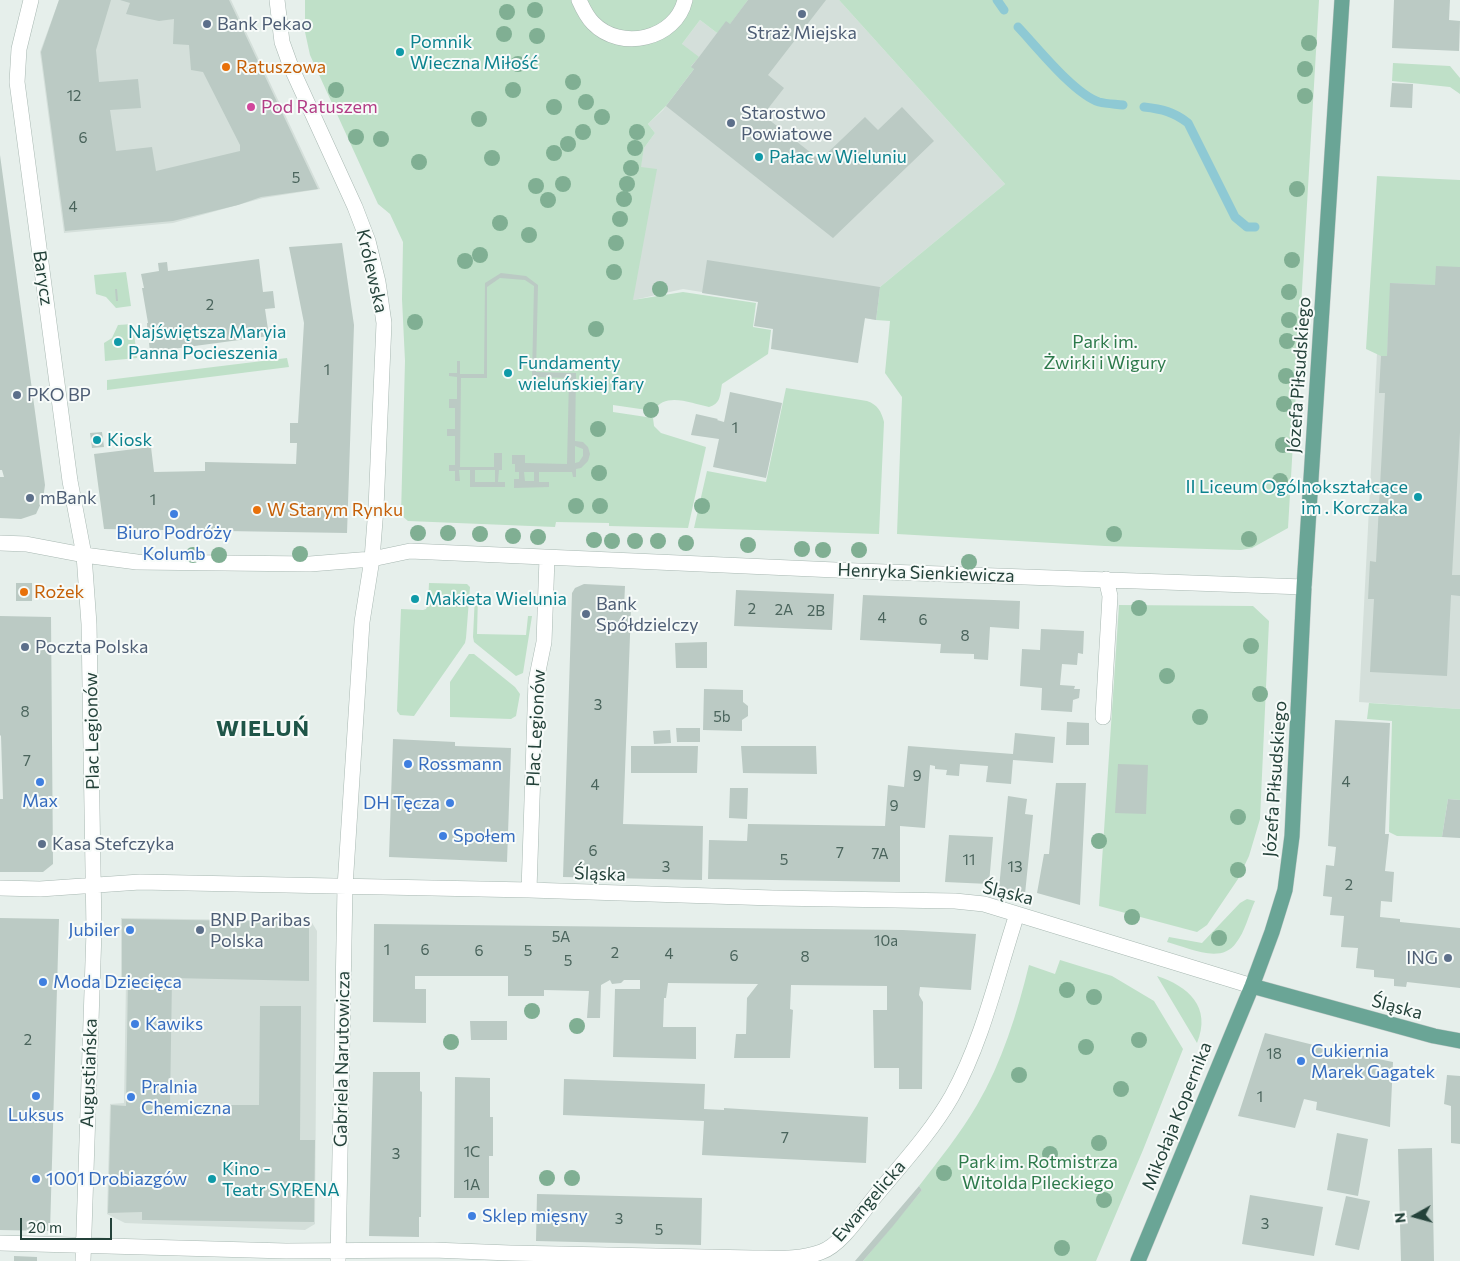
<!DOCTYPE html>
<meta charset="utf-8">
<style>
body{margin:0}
#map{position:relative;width:1460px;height:1261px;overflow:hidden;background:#e6efeb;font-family:Commissioner,sans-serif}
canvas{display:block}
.north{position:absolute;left:1390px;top:1191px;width:50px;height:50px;-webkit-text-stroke:4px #f7fbf9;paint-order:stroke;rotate:263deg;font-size:14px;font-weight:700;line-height:20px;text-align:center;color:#24423a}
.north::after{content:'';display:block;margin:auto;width:18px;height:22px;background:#24423a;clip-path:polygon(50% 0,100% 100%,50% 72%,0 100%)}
.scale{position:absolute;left:20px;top:1218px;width:92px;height:22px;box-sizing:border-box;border:2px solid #24423a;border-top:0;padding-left:6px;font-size:15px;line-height:18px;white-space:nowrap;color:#24423a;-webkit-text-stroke:4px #f7fbf9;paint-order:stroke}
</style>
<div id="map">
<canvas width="1460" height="1261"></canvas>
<div class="north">N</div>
<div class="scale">20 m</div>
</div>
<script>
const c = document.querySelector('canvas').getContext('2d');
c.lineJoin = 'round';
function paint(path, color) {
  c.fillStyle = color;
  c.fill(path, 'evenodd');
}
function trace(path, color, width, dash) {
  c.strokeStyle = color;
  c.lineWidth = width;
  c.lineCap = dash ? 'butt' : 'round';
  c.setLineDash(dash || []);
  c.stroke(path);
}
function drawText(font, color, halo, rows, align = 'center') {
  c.font = font + ' Commissioner,sans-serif';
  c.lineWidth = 4;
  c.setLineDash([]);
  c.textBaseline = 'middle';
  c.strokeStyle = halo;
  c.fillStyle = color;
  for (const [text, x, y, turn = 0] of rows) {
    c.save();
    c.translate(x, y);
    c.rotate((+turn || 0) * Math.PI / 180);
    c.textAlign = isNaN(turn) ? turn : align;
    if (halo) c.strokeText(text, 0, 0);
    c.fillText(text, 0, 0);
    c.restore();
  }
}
paint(new Path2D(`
 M59,0h172l89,189 -57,9 -90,25 -109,10 -24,-181z
 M748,0h91l166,184 -125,103 -4,33 -193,-31 -67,15 28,-156 11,-15 -7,-9 15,-14 31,-40 -3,-3 -9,-23 18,-24 17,13z
 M1382,256l78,4v449l-101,-7z
 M121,918l190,3 6,10 -2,293 -10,6 -180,-7 -18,-9 3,-110 14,-1 2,-123h-5z`), '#d4dfda');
paint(new Path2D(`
 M305,0h443l-18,24 -13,9 -17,-13 -18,24 17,13 -8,9 3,3 -28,37 -18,18 7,9 -11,15 -3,19 16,2 -24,131 50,-8 73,11 -3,24 18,3 -3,24 -46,30c-2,10 -1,20 -13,23 -17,-3 -44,-16 -55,4l-41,-6v7l40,6 1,8 7,7 45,14 -18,81 -79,-2v-3l-53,-1 -1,5 -147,-6 -7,-6 4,-154 -3,-62 1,-57 -13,-28 -12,-10 -68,-149 -5,-23z
 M839,0h480l-31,528 -36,20 -11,2 -136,-4 -208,-12 5,-137 -17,-24 5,-52 -14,-1 4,-33 125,-103z
 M1393,63l57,3 10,12v16l-10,-7 -58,-6z
 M1377,176l83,4v87l-25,18 -44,-2 -4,73h-6l-15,-7z
 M126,272l5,34 -15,2 -10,-11 -10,-3 -2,-19z
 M133,324l4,34 -32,3 -1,-18 8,-5 6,-13z
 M287,358l2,9 -182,23v-10z
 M786,388l81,13c11,4 14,10 17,21l-5,112 -185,-6 13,-57 59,11z
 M429,583l38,1 3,3 -4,51 -1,5 -51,73 -14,-1 -3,-4 4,-102 22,1 3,-1 2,-5z
 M475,595h3l-1,39 49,1 2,-19h4l-9,57 -7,3 -42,-34 -1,-5z
 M1119,605l134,1 16,15 -9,198 -11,37 -11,23 -31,46 -10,7 -98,-26z
 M469,654h5l41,33 5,7 -4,22 -5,3 -61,-2v-35z
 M1369,703l91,6v91l-12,-1 -6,38 -45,-1 -8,-4 3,-111 -25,-2z
 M1247,899l8,2c-6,13 -10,31 -19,42 -15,22 -49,4 -69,-1l2,-5 33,6 38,-40z
 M1060,960l52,16 42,25 29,48 -40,101 -47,111h-233l59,-71 -3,-4c20,-26 41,-52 58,-81 25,-43 40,-91 52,-140l26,9z
 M1157,976c31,10 55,31 40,67z`), '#bfe0c8');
trace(new Path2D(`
 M997,0l7,10
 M1018,27c19,20 56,67 81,75 8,2 16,2 24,3
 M1144,107c18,2 30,5 44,16l47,94 12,10h8`), '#8ec9d4', 9);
paint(new Path2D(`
 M59,0h52l-15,50 3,32 39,-3 3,29 -31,2 6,41 36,-4 4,24 84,-20v-6l-37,-73 -12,-2 -2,-25 -16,-1 1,-25 -15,2 -33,-7 4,-11 -10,-3h109l89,189 -57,8 -23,8 -65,16 -108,10 -24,-179z
 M748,0h78l-58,75 16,13 -21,27 57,45 45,-43 13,13 24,-23 32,34 -101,97 -167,-132 28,-37 -3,-2 8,-10 27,-36 4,3z
 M1394,0h56l-1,20 11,1 -1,30 -67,-3z
 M1392,83l21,1 -1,24 -22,-1z
 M0,155l45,330 -2,14 -7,15 -15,5 -21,-1v-41h4l-2,-7h-2z
 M342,243l12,82 -7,208 -243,-4 -10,-75 57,-7 3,25 51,-1v-9l91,2 1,-21h-7v-20h8l6,-100 -15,-76z
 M259,259l4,33 10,-1 2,17 -10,1 4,27 -119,16 -1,-9h2l-1,-6 -2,1 -1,-15h1l-6,-35h2l-3,-14 18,-3 -1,-8 9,-1 1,9z
 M707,260l173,27 -4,33 -11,-2 -7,45 -87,-14 2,-20 -19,-3 4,-24 -56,-9z
 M1436,266l24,1v165l-8,143h8v21l-9,-1 -4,81 -77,-4 4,-73h-6l2,-38 6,1 9,-169h-6l2,-37h6l3,-73 45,2z
 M501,273l25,3 12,9 -2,87 40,1 -1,68 8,1 5,5 2,7 -2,7 -7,7 -5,1v8h-3l-1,-5h-33v10h10v5l-35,1v-9h5v-7h-4v-8h-3v-9h13v8l42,1 2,-86 -37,-1 2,-91 -9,-6 -25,-2 -13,9v91h-26l-1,89h34v-14h8v17h-3l-1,12h7v5h-35v-17h-11l1,11h-5v-10h-6v-6h6v-29h-8v-7h8v-21h-6v-9h8v-22l-8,-1v-3h8v-12h3v13h24l1,-91zM575,446l8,3v7l-4,6 -4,1zM475,470h20v12h-20zM524,472h10v9h-9z
 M115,289h2l1,12h-2z
 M730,392l52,11 -16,75 -53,-11 6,-28 -28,-4 5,-21 22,5 -1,1 7,2z
 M102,432l2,15 -12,1 -2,-15z
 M16,583h16v18h-16z
 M584,584l41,2 -1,22 7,1 -8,215 80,2 -1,54 -139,-3 9,-284 3,-5z
 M736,590l98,4 -2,36 -98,-4z
 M863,595l157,6 -1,28 -29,-2 -2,33 -14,-1v-5l-34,-1 1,-9 -81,-4z
 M0,616l51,1 2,247 -10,8h-43v-73h3l-2,-63 -1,-1z
 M1041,629l43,2 -1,23 -5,-1 -1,12 -15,-1 -2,21 15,1 -1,3h6l-1,9 -6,2 -1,12 -31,-2 1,-22 -22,-2 2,-37 18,1z
 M707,642v26h-31l-1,-25z
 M704,689l39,1v12l5,4v10l-6,4v11l-39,-1z
 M1335,720l55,3 -5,111h4l-4,37 9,1 -2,30 -11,-1 -1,16 20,2v3l60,6v60l-53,-6 -1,5 -12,-1v-7l-20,-2v-7l-18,-2 2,-20 -17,-1 3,-31 -14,-1 2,-18 -9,-1 3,-31 8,1 2,-19 -8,-1z
 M1067,722l22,1v22h-23z
 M676,728h24v14h-23z
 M670,730l1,13 -17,1 -1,-13z
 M1015,733l40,4 -2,26 -40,-3 -2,24 -25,-2 2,-16 -28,-2 -1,12 -13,-1 1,-5 -12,-1v-3l-5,-1 -5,63 -25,-2v56l-192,-3 1,-39 38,1 1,-17 137,2 3,-41 16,2 4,-41 105,8z
 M393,739l62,3v4l56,2 -4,114 -118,-5z
 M631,746h67l-1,27h-66z
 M741,746h75l1,28 -74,-1z
 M1118,764l30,1 -2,49 -31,-1z
 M1056,783h30l-6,122 -43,-12 7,-39h5z
 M730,788h18l-1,31 -18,-1z
 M1008,796l19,3 -2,15 8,1 -8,79 -26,-6z
 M1448,799l12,1v38l-18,-1z
 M949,835l44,2 -4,47 -44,-2z
 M0,918l59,1 -9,312 -50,-1z
 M122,919l187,3v59l-137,-3 -2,127h89l1,-99h41l-1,134h15l-1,82 -172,-2v-8l-34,1 3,-108 15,1 2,-129h-6z
 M374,924l529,6 73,4 -5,56 -51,-3 -1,8 4,7 -1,87h-23v-21h-25l-1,-58h14v-24l-96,-1 -1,24 3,1 -3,48h-56l2,-24h10l1,-36 11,-14 -90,-1 -2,15h-2l-1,29h33v32l-83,-2 2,-68h25v-9h-16l-3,3 -9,1 -2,-4 -9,5 -1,33h-13l2,-27 -45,-1v6h-36v-20h-93v13h11v34l-53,-1z
 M470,1021h37v19h-36z
 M1265,1033l65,16 63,13 -3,65 -74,-17 1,-8 -13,-3 -9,29 -57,-12z
 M373,1072h47v19l2,1 -1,125h-2v20l-50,-1z
 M1447,1075l13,1v68l-9,-1v-37l-7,-2z
 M455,1077l35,1v39h3v39h-4v42h-35z
 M564,1079l141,5 -1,25 20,1v-2l144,9 -2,46 -164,-8 2,-34 -141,-6z
 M1337,1133l31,6 -10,57 -31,-6z
 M1432,1148l2,113h-33l-3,-112z
 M919,1186l3,4 -29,36 -30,35h-8z
 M537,1194l165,4 -1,47 -165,-4z
 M1250,1195l73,12 -9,49 -72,-12z
 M1346,1196l24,5 -11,49 -24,-5z
 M14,1256l23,1v4h-23z`), '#bbcac4');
const minor = new Path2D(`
 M31,0l-12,49 -2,33 53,399 14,74 5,69 5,307 -11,330
 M277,0l5,42 9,25 64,140 13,34 10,41 6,41 -8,185 -4,51 -10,63 -17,265 -7,374
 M579,0c4,9 8,17 14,23 28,29 83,16 92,-23
 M0,543l26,1 58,11 53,7 173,2 62,-5 38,-8 448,20 446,16
 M1103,717l7,-121 -4,-17
 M0,888l40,1 100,-7 389,8 244,8 182,3 29,3 268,82
 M529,890l7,-209 8,-39 3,-84
 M0,1243l286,8 147,-1 77,3 243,5c22,0 47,2 68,-6 20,-7 39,-37 52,-53 27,-33 58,-66 79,-103 31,-56 45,-121 65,-182`);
const major = new Path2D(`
 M1252,986l182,50 26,5
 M1138,1261l114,-275 20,-54 13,-42 7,-54 12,-249 38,-587`);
trace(minor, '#a8b8b2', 16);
trace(major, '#c2cac8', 16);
trace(minor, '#fff', 15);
trace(major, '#6aa596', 15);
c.fillStyle = '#80af93';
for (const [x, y] of [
 [535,10],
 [507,12],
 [504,34],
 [537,36],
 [1309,43],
 [518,64],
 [1305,69],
 [573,82],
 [336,90],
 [513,90],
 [1305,96],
 [586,102],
 [554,107],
 [602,117],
 [479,119],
 [583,132],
 [637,132],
 [356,137],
 [381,139],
 [568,144],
 [635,148],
 [554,153],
 [492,158],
 [419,162],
 [631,168],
 [563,184],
 [627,184],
 [536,186],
 [1297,189],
 [624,199],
 [548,200],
 [620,219],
 [500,223],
 [529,235],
 [616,243],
 [480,255],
 [1292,260],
 [465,261],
 [614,272],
 [660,289],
 [1289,292],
 [1289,320],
 [415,322],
 [596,329],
 [1287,341],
 [1286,376],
 [1284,404],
 [651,410],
 [598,429],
 [1283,445],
 [599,473],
 [1280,481],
 [576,506],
 [600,506],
 [702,506],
 [418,533],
 [448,533],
 [480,534],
 [1114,534],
 [513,536],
 [538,537],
 [1249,539],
 [594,540],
 [612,541],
 [635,541],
 [658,541],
 [686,543],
 [748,545],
 [802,549],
 [823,550],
 [859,550],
 [300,554],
 [193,555],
 [219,555],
 [969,562],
 [1139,608],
 [1251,646],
 [1167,676],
 [1260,694],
 [1200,717],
 [1238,817],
 [1099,841],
 [1238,870],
 [1132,917],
 [1219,938],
 [1067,990],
 [1094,997],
 [532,1011],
 [577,1026],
 [1139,1040],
 [451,1042],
 [1086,1047],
 [1019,1075],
 [1121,1089],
 [1099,1143],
 [1050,1154],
 [944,1173],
 [547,1178],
 [572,1178],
 [1104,1200],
 [1062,1248]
]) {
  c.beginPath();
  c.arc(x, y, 8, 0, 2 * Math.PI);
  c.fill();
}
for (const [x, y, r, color] of [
 [802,14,5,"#5c6f8a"],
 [207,24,5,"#5c6f8a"],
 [400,52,5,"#0f9aa8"],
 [226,67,5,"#e8710a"],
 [251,107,5,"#d1479c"],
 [731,123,5,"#5c6f8a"],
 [759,157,5,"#0f9aa8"],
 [118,342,5,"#0f9aa8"],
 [508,373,5,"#0f9aa8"],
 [17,395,5,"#5c6f8a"],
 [97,440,5,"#0f9aa8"],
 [1418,497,5,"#0f9aa8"],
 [30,498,5,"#5c6f8a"],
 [257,510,5,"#e8710a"],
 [174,514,5,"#3f7fe0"],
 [24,592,5,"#e8710a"],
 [415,599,5,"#0f9aa8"],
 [586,614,5,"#5c6f8a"],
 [25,647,5,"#5c6f8a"],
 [408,764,5,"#3f7fe0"],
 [40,782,5,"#3f7fe0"],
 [450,803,5,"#3f7fe0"],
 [443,836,5,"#3f7fe0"],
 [42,844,5,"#5c6f8a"],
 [130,930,5,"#3f7fe0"],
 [200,930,5,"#5c6f8a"],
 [1448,958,5,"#5c6f8a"],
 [43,982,5,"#3f7fe0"],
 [135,1024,5,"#3f7fe0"],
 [1301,1061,5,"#3f7fe0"],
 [36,1096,5,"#3f7fe0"],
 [131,1097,5,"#3f7fe0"],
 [36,1179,5,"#3f7fe0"],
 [212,1179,5,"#0f9aa8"],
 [472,1216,5,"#3f7fe0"]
]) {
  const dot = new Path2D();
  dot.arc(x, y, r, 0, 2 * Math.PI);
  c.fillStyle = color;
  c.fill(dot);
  trace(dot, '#f7fbf9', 2);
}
drawText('15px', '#4a645c', null, [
 ["12",74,96],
 ["6",83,138],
 ["5",296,178],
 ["4",73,207],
 ["2",210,305],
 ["1",327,370],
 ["1",735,428],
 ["1",153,500],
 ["2",752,609],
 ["2A",784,610],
 ["2B",816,611],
 ["4",882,618],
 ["6",923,620],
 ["8",965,636],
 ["3",598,705],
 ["8",25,712],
 ["5b",722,717],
 ["7",27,761],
 ["9",917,776],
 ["4",1346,782],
 ["4",595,785],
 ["9",894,806],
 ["6",593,851],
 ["7",840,853],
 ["7A",880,854],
 ["5",784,860],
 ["11",969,860],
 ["3",666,867],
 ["13",1015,867],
 ["2",1349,885],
 ["5A",561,937],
 ["10a",886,941],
 ["1",387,950],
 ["6",425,950],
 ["6",479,951],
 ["5",528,951],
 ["2",615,953],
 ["4",669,954],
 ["6",734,956],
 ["8",805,957],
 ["5",568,961],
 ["2",28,1040],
 ["18",1274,1054],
 ["1",1260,1097],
 ["7",785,1138],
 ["1C",472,1152],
 ["3",396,1154],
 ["1A",472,1185],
 ["3",619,1219],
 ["3",1265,1224],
 ["5",659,1230]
]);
drawText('18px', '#4e5e75', '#f7fbf9', [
 ["Bank Pekao",217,24],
 ["Straż Miejska",802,33,"center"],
 ["Starostwo",741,113],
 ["Powiatowe",741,134],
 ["PKO BP",27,395],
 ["mBank",40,498],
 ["Bank",596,604],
 ["Spółdzielczy",596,625],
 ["Poczta Polska",35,647],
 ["Kasa Stefczyka",52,844],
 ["BNP Paribas",210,920],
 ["Polska",210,941],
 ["ING",1438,958,"right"]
], 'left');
drawText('18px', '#0d838f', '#f7fbf9', [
 ["Pomnik",410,42],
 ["Wieczna Miłość",410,63],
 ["Pałac w Wieluniu",769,157],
 ["Najświętsza Maryia",128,332],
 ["Panna Pocieszenia",128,353],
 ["Fundamenty",518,363],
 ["wieluńskiej fary",518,384],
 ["Kiosk",107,440],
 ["II Liceum Ogólnokształcące",1408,487,"right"],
 ["im . Korczaka",1408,508,"right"],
 ["Makieta Wielunia",425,599],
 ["Kino -",222,1169],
 ["Teatr SYRENA",222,1190]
], 'left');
drawText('18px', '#c56008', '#f7fbf9', [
 ["Ratuszowa",236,67],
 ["W Starym Rynku",267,510],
 ["Rożek",34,592]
], 'left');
drawText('18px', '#b23c85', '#f7fbf9', [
 ["Pod Ratuszem",261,107]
], 'left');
drawText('18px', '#24423a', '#f7fbf9', [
 ["Królewska",372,271,77],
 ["Barycz",43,278,82],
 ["Józefa Piłsudskiego",1299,375,-86],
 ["Henryka Sienkiewicza",926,573,2],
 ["Plac Legionów",536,728,-87],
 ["Plac Legionów",92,731,-91],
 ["Józefa Piłsudskiego",1275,779,-86],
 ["Śląska",600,874,2],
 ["Śląska",1008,893,14],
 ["Śląska",1397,1007,15],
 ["Gabriela Narutowicza",342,1059,-89],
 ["Augustiańska",89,1073,-88],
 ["Mikołaja Kopernika",1177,1116,-68],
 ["Ewangelicka",869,1201,-49]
]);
drawText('18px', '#2d7a4b', '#f7fbf9', [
 ["Park im.",1105,342],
 ["Żwirki i Wigury",1105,363],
 ["Park im. Rotmistrza",1038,1162],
 ["Witolda Pileckiego",1038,1183]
]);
drawText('18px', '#366cbe', '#f7fbf9', [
 ["Biuro Podróży",174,533,"center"],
 ["Kolumb",174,554,"center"],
 ["Rossmann",418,764],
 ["Max",40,801,"center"],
 ["DH Tęcza",440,803,"right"],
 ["Społem",453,836],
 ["Jubiler",120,930,"right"],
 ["Moda Dziecięca",53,982],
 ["Kawiks",145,1024],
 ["Cukiernia",1311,1051],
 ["Marek Gagatek",1311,1072],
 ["Pralnia",141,1087],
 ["Chemiczna",141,1108],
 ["Luksus",36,1115,"center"],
 ["1001 Drobiazgów",46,1179],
 ["Sklep mięsny",482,1216]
], 'left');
c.letterSpacing = '1px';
drawText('bold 22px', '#1f5548', '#f7fbf9', [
 ["WIELUŃ",263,729]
]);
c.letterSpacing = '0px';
</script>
